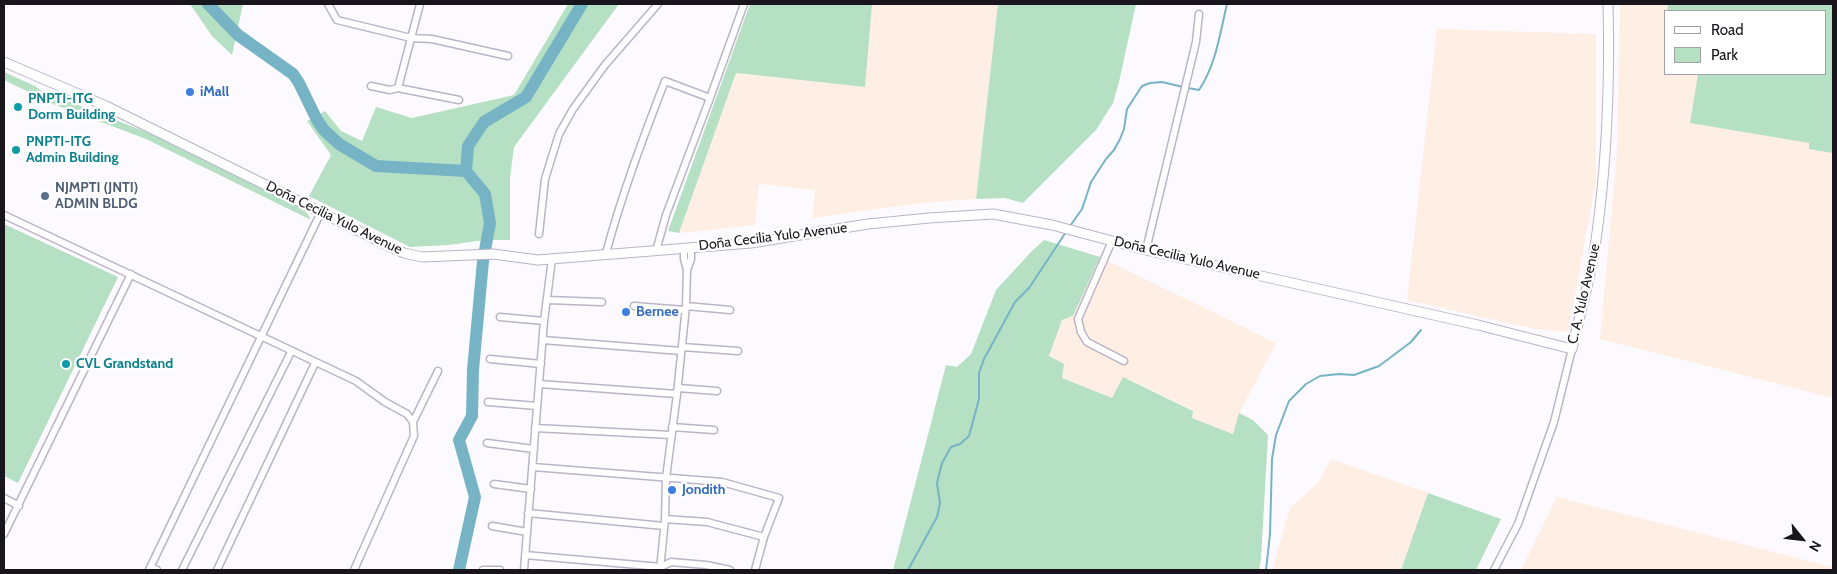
<!DOCTYPE html>
<meta charset="utf-8">
<style>
body{margin:0}
#map{position:relative;width:1837px;height:574px;overflow:hidden;background:#fcfafe;font-family:Cabin,sans-serif}
canvas{display:block}
.frame{position:absolute;inset:0;border:5px solid #18151c;pointer-events:none}
.legend{position:absolute;left:1664px;top:10px;width:162px;height:65px;box-sizing:border-box;background:#fff;border:1px solid #a3a1a4;margin:0;padding:6px 9px;list-style:none;font-size:15px;color:#18151c}
.legend li{display:flex;align-items:center;gap:10px;height:25px}
.legend b{width:25px;border:1px solid #a3a1a4}
.north{position:absolute;left:1777px;top:514px;width:50px;height:50px;-webkit-text-stroke:4px #fff;paint-order:stroke;rotate:119deg;font-size:14px;font-weight:700;line-height:20px;text-align:center;color:#18151c}
.north::after{content:'';display:block;margin:auto;width:18px;height:22px;background:#18151c;clip-path:polygon(50% 0,100% 100%,50% 72%,0 100%)}
</style>
<div id="map">
<canvas width="1837" height="574"></canvas>
<div class="frame"></div>
<ul class="legend">
<li><b style="height:6px;background:#fff"></b>Road</li>
<li><b style="height:14px;background:#b5e0c3"></b>Park</li>
</ul>
<div class="north">N</div>
</div>
<script>
const c = document.querySelector('canvas').getContext('2d');
c.lineJoin = 'round';
function paint(path, color) {
  c.fillStyle = color;
  c.fill(path, 'evenodd');
}
function trace(path, color, width, dash) {
  c.strokeStyle = color;
  c.lineWidth = width;
  c.lineCap = dash ? 'butt' : 'round';
  c.setLineDash(dash || []);
  c.stroke(path);
}
function drawText(font, color, halo, rows, align = 'center') {
  c.font = font + ' Cabin,sans-serif';
  c.lineWidth = 4.5;
  c.setLineDash([]);
  c.textBaseline = 'middle';
  c.strokeStyle = halo;
  c.fillStyle = color;
  for (const [text, x, y, turn = 0] of rows) {
    c.save();
    c.translate(x, y);
    c.rotate((+turn || 0) * Math.PI / 180);
    c.textAlign = isNaN(turn) ? turn : align;
    if (halo) c.strokeText(text, 0, 0);
    c.fillText(text, 0, 0);
    c.restore();
  }
}
paint(new Path2D(`
 M872,4h126l-22,195 -56,4 -108,15 3,-28 -56,-6 -4,41 -76,8 57,-160 128,14z
 M1620,4h213v394l-233,-59 17,-189zM1666,11h160v63h-160z
 M1437,29l159,5v147l-28,151 -34,-3 -127,-29z
 M1100,257l176,86 -37,70 -6,21 -41,-16 1,-8 -70,-33 -11,21 -50,-20 2,-14 -15,-8 13,-36 11,-4z
 M1331,459l97,34 -27,77h-129l18,-62 28,-25z
 M1557,497l276,70v3h-312z`), '#ffeee3');
paint(new Path2D(`
 M190,4h53l-11,51 -20,-19z
 M568,4h51l-105,143 -4,31v62h-26l-35,5 -39,2 -101,-51 22,-41 -24,-34 18,-10 16,20 21,10 14,-34 36,11 102,-23z
 M750,4h122l-7,83 -129,-14 -57,160 -11,-2z
 M998,4h138l-17,78 -6,21 -17,27 -73,73 -18,-5 -29,1z
 M1668,4h165v149l-24,-4v-6l-119,-20 8,-49h128v-63h-159z
 M4,72l31,14 7,5 107,42 149,74 9,6 4,7 -165,-81 -93,-35 -49,-24z
 M4,224l114,53 -100,206 -14,-7z
 M1044,240l56,17 -27,59 -11,4 -13,36 15,8 -2,14 50,20 11,-21 70,34 -1,7 41,16 6,-21 14,7 15,15 -7,124 -2,11h-366l53,-205 11,2 14,-13 25,-64 35,-38z
 M1428,493l73,26 -25,51h-75z`), '#b5e0c3');
trace(new Path2D(`
 M1188,88l11,2c17,-25 21,-57 28,-86
 M1070,226l12,-17 9,-27 15,-23 8,-9 6,-11 4,-10 3,-20 15,-23 8,-3 12,-1 21,5
 M908,570l29,-53 3,-14 -3,-20 5,-20 9,-16 9,-3 9,-8 10,-37v-26l5,-14 31,-57 14,-14 37,-56
 M1266,570l4,-36 2,-75 4,-24 13,-34 17,-17 14,-8 19,-2 15,1 25,-9 32,-24 10,-12`), '#76b4c5', 2);
trace(new Path2D(`
 M208,4l30,31 55,39 6,9 18,37 7,10 15,14 37,22 90,5 19,23 5,29 -7,38 -10,109 -1,46 -13,24 16,57 -16,73
 M466,171l2,-25 16,-24 42,-25 56,-93`), '#76b4c5', 12);
const street = new Path2D(`
 M328,4l9,16 74,18 21,1 76,17
 M371,86l19,4 8,-2 22,-84
 M398,88l61,12
 M710,98l34,-94
 M4,215l352,166 29,21 22,12 6,8
 M539,234l6,-55 14,-45 14,-25 32,-44 53,-61
 M1112,241l-34,78 3,13 6,10 37,19
 M1146,250l50,-208 3,-28
 M606,253c16,-59 37,-115 59,-172l45,17 -44,117 -10,36
 M687,270l4,-11v-11
 M547,300l55,2
 M634,306l51,4
 M686,306l44,4
 M500,317l44,4
 M543,340l138,11
 M682,347l56,4
 M490,359l51,5
 M539,384l138,10
 M678,388l39,3
 M488,402l49,4
 M672,427l42,3
 M535,428l136,7
 M487,443l47,6
 M533,467l189,15 57,16 -15,39 -57,-15 -42,-3
 M494,484l37,5
 M4,498l15,8
 M528,513l136,13
 M492,526l35,6
 M4,534l127,-260
 M525,555l136,12 10,-5 35,3 24,5
 M151,567l6,3
 M149,570l172,-358
 M182,570l109,-218
 M217,570l98,-207
 M354,570l60,-134 -1,-14 25,-51
 M483,570h17
 M524,570l20,-249 8,-62
 M660,570l5,-51 1,-41 11,-84 9,-88 1,-36 -3,-11v-10
 M755,570l9,-33
 M1494,570l24,-46 36,-102 18,-73`);
const secondary = new Path2D(`
 M4,62l102,44 285,141 13,6 18,4 71,-3 45,6 213,-17 117,-19 61,-6 64,-4 59,11 94,25 332,75 94,24c8,-36 19,-72 24,-109 11,-78 14,-157 12,-236`);
trace(street, '#bbb3c6', 9);
trace(secondary, '#bbb3c6', 11);
trace(street, '#fff', 6);
trace(secondary, '#fff', 9);
for (const [x, y, r, color] of [
 [190,92,5,"#3f7fe0"],
 [18,107,5,"#0f9aa8"],
 [16,150,5,"#0f9aa8"],
 [45,196,5,"#5c6f8a"],
 [626,312,5,"#3f7fe0"],
 [66,364,5,"#0f9aa8"],
 [672,490,5,"#3f7fe0"]
]) {
  const dot = new Path2D();
  dot.arc(x, y, r, 0, 2 * Math.PI);
  c.fillStyle = color;
  c.fill(dot);
  trace(dot, '#fff', 2);
}
drawText('bold 14px', '#366cbe', '#fff', [
 ["iMall",200,92],
 ["Bernee",636,312],
 ["Jondith",682,490]
], 'left');
drawText('bold 14px', '#0d838f', '#fff', [
 ["PNPTI-ITG",28,99],
 ["Dorm Building",28,115],
 ["PNPTI-ITG",26,142],
 ["Admin Building",26,158],
 ["CVL Grandstand",76,364]
], 'left');
drawText('bold 14px', '#4e5e75', '#fff', [
 ["NJMPTI (JNTI)",55,188],
 ["ADMIN BLDG",55,204]
], 'left');
drawText('14px', '#18151c', '#fff', [
 ["Doña Cecilia Yulo Avenue",334,218,26],
 ["Doña Cecilia Yulo Avenue",773,237,-7],
 ["Doña Cecilia Yulo Avenue",1187,258,13],
 ["C. A. Yulo Avenue",1584,294,-77]
]);
</script>
